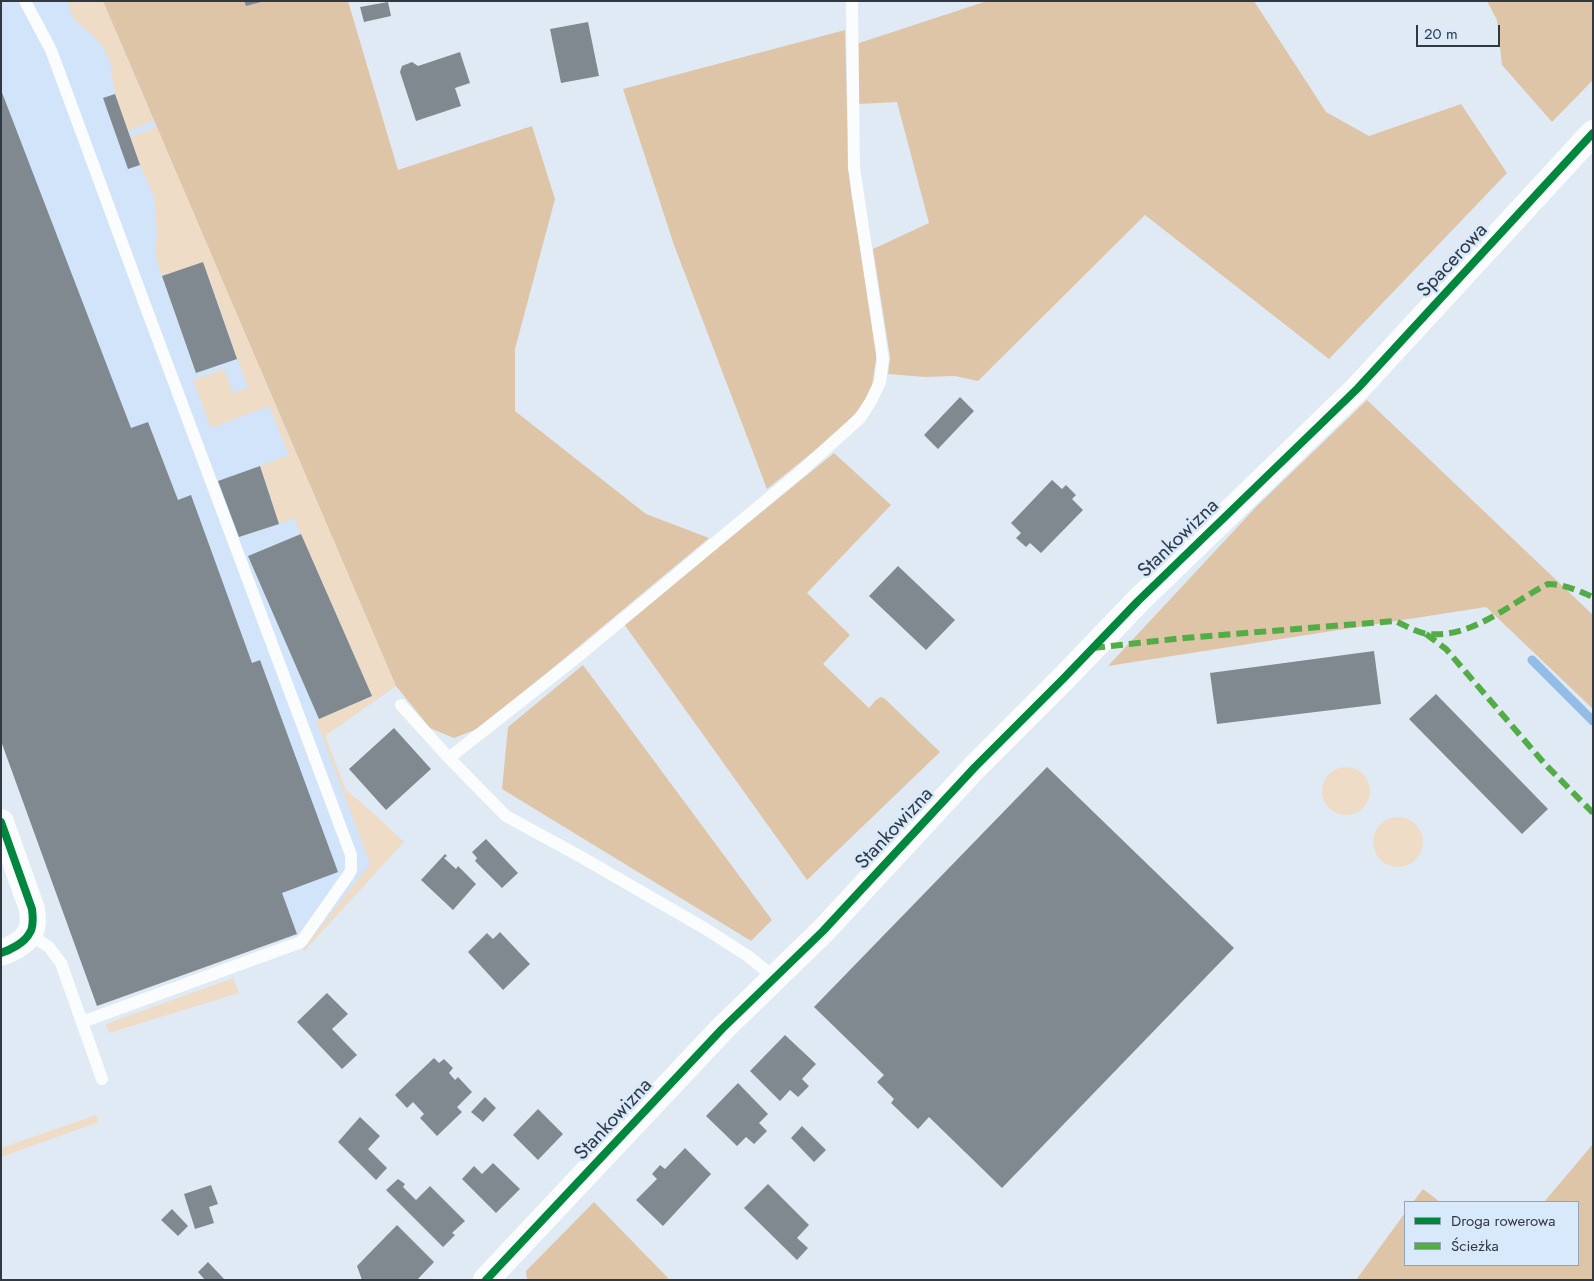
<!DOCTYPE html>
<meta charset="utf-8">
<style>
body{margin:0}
#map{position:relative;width:1594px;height:1281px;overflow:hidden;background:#e0eaf4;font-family:Jost,sans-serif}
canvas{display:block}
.frame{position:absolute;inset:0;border:2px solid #303942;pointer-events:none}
.legend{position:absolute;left:1404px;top:1201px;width:175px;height:65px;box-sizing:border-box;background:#d8e9fc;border:1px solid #95a3b2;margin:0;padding:6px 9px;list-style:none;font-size:15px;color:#303942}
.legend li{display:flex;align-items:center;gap:10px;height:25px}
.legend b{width:25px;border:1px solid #95a3b2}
.scale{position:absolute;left:1416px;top:25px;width:84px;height:22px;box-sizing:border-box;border:2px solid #303942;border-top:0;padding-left:6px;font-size:15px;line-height:18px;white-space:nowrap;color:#303942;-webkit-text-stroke:4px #d8e9fc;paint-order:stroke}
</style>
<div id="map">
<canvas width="1594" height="1281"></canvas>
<div class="frame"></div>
<ul class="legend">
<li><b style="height:6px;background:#00873e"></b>Droga rowerowa</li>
<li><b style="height:6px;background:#54ac46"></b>Ścieżka</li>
</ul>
<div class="scale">20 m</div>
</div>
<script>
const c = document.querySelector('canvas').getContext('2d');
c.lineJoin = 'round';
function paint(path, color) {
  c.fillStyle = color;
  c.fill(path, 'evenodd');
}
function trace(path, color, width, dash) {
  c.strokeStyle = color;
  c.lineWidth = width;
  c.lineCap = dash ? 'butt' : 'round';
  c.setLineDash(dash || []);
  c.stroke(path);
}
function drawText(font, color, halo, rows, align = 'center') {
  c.font = font + ' Jost,sans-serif';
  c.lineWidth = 5;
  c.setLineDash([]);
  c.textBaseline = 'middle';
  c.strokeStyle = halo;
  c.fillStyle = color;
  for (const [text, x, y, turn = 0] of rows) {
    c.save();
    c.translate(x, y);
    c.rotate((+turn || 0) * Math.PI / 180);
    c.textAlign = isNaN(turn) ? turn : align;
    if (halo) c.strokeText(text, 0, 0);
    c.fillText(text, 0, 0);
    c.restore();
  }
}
paint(new Path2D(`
 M1,1h102l293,685 -71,50 21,54 26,22 32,30 -100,109 -7,-17 -200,72 -96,-265z`), '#d1e4f9');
paint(new Path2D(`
 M67,1h36l51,120 -26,10 -13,-37 -5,-32 -6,-13 -9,-12 -21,-17z
 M157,127l239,559 -71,50 21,54 26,22 32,30 -100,109 -1,-2 67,-85 -54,-144 56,-24 -78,-178 -15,6 -19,-58 29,-11 -20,-49 -58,22 -18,-48 31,-11 9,24 15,-5 -45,-126 -41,14 -7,-22 2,-19 -3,-39 -14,-31 -10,-28z
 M1322 791a24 24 0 1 1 48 0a24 24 0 1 1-48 0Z
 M1373 842a25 25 0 1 1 50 0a25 25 0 1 1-50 0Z
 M233,978l6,15 -130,40 -3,-9z
 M96,1115l3,7 -98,35v-9z`), '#eedcc7');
paint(new Path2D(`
 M103,1h141l2,5 17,-5h85l50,169 134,-44 23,73 -40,150v62l131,103 63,24 -227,189 -28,11 -24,-10 -34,-42z
 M987,1h267l72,111 43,24 92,-32 46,69 -178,186 -184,-144 -167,166 -23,-5 -30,1 -37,-3 2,-17 -17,-108 56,-26 -32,-121 -38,2 -3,-60z
 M1487,1h106v79l-41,42 -50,-57 -5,-45z
 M845,30l2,78 4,84 26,160 -5,34 -9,19 -25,27 -71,57 -93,-244 -51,-156z
 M1367,400l226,215v94l-107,-102 -378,59 149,-160z
 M834,453l57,52 -84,88 43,42 -27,29 46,44 7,-8 5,-3 4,2 55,53 -133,128 -183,-256z
 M583,665l189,255 -21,21 -249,-152 6,-62z
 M1593,1144v136h-237l49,-67v52h173v-63h-34z
 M1423,1189l17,13h-27z
 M594,1202l76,78h-143l-1,-9z`), '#dfc5a8');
trace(new Path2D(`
 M1532,660l61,61`), '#93bce7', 9);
paint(new Path2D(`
 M244,1h17v1l-15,4z
 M388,2l3,14 -27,6 -4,-15z
 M588,22l11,54 -38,7 -11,-54z
 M460,52l10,31 -15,5 6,18 -45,15 -16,-49 2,-6 10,-4 6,4z
 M1,90l130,338 17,-6 30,78 13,-5 61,168 8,-3 78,212 -56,21 15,41 -200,72 -96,-265z
 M115,94l25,71 -12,4 -25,-71z
 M203,262l34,97 -41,14 -34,-97z
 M960,397l14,14 -36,38 -14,-14z
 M260,466l19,58 -40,13 -21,-56z
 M1052,480l10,9 4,-4 10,10 -4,4 11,11 -42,43 -11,-10 -4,4 -10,-9 5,-5 -10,-10z
 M301,534l71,162 -53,23 -71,-163z
 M898,566l57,54 -29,30 -57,-54z
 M1374,651l7,53 -164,20 -7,-51z
 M1436,694l112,115 -26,25 -113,-115z
 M394,728l37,41 -45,41 -37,-41z
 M1047,767l187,181 -232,240 -73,-71 -11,12 -27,-26 3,-4 -17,-17 7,-7 -70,-68z
 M486,839l32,34 -16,15 -27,-27 2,-3 -5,-6z
 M445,854l2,2 -3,2 12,11 2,-3 18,18 -23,26 -32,-30z
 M500,932l30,32 -27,26 -35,-38 19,-19 6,6z
 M327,993l21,21 -16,15 25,26 -15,14 -45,-47z
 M785,1035l31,29 -14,15 7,7 -11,11 -8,-7 -10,11 -30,-30z
 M434,1058l5,5 5,-4 9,9 -4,5 6,7 3,-3 14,15 -15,15 5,5 -25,24 -17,-18 4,-4 -11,-12 -6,6 -12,-13z
 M738,1083l30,31 -9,9 8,8 -13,13 -8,-7 -9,9 -31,-30z
 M485,1097l11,11 -13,14 -12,-10z
 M538,1109l25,25 -25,26 -25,-25z
 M360,1117l20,19 -12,13 19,19 -11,12 -38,-38z
 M802,1126l24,24 -12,12 -23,-24z
 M685,1148l26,26 -48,52 -27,-26 21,-21 -5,-5 8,-9 5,4z
 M493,1163l27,26 -24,24 -34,-34 12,-13 8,8z
 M398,1179l7,5 -2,3 13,13 14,-14 35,35 -13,12 3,2 -12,12 -57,-57z
 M768,1184l41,41 -12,13 11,10 -11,12 -53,-52z
 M211,1185l7,19 -9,3 5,16 -19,6 -11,-35z
 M172,1209l16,17 -10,10 -17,-16z
 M397,1225l37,37 -17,18h-55l-5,-14z
 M208,1262l17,18h-20l-7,-8z`), '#808890');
trace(new Path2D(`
 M25,1l26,49 94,255 206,550v15l-2,4 -48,68 -219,80
 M401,705l48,53
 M29,934l20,13 12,16 41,116
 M775,978l-27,-22 -44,-28 -121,-70 -77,-42 -57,-58 132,-104 219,-182 60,-54 11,-17 9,-19 3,-22 -29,-192 -2,-167`), '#fafcfd', 12);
trace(new Path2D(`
 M1,822l31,87c1,8 2,19 -3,25 -5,9 -19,16 -28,19
 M486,1280l236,-251 101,-98 152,-164 88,-88 75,-78 220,-213 235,-255`), '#fafcfd', 26);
trace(new Path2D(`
 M1426,634l20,15 98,114 49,50
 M1093,648l91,-10 211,-17c10,4 22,12 33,13 46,4 82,-31 120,-50 16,0 31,7 45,13`), '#54ac46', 6, [12, 6]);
trace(new Path2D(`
 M1,822l31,87c1,8 2,19 -3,25 -5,9 -19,16 -28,19
 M486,1280l236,-251 101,-98 152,-164 88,-88 75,-78 220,-213 235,-255`), '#00873e', 8);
drawText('20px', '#303942', '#d8e9fc', [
 ["Spacerowa",1453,261,-47],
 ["Stankowizna",1179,539,-44],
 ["Stankowizna",895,829,-47],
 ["Stankowizna",614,1120,-47]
]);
</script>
